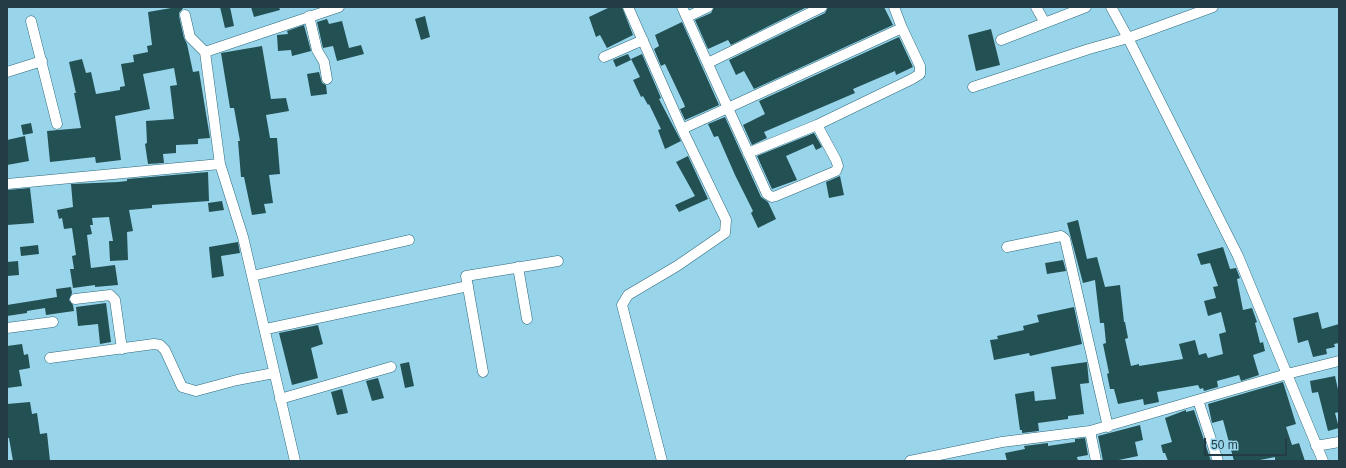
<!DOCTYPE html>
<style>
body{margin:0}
#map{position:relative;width:1346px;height:468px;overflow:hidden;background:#98d5eb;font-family:Arial,sans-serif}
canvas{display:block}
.frame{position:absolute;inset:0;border:8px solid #233c45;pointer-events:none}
.scale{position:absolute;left:1204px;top:438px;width:83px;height:18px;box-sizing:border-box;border:2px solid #233c45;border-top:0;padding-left:5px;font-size:12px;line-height:14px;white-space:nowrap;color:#233c45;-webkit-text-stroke:3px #98d5eb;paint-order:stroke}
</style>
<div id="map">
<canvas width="1346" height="468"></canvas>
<div class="frame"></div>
<div class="scale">50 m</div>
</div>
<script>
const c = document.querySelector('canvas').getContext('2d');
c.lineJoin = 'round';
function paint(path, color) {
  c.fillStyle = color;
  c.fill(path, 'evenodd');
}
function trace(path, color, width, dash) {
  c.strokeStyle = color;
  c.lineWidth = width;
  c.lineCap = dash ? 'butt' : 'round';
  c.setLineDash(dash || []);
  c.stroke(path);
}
paint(new Path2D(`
 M177,7h7l-5,6v3l5,22 3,6 6,28 6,-1 11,67 -12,1v5l-22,1v8l-13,1 1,9 -16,1 -3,-20 2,-1 -1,-22 28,-2 -4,-33 7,-1 -3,-17 -31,6 7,35 -35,7 6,44 -25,3 -1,-6 -45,5 -3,-31 34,-3 -7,-35h2l-7,-31 13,-3 4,14 5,-1 5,22 24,-4v-3l5,-1 -4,-22 13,-2 -1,-7 15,-3 -1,-6 5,-1 -4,-33z
 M220,7h10l4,19 -9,2z
 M251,7h28l1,3 -26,7z
 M610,7h12l11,28 -26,13 -7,-13 -4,2 -7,-20z
 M714,7h93l-76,38 -3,-5 -20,9 -13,-29 16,-7z
 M828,7h56l9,18 -139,64 -10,-18 -8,4 -7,-15 96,-47z
 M425,16l5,21 -9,3 -6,-21z
 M327,19l2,5 13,-3 7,27 12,-3 3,9 -27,7 -4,-15 -10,2 -6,-26z
 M682,22l37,83 -34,15 -5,-11 5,-2 -1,-3 -19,-40 -4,2 -7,-17 5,-3 -4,-11z
 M304,25l7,26 -19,5 -1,-6 -13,1 -1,-16 11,-1 -1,-3z
 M991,29l9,36 -24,6 -8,-36z
 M899,37l14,30 -17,8 -1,-4 -42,18 2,4 -91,39 3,6 -15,7 -9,-20 22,-11 -6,-13z
 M262,46l9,53 15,-1 3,13 -23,4 4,23h7l3,36 -11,1 4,28 -9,1 2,9 -14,2 -8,-38h-3l-3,-36h2l-6,-33h-4l-9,-55z
 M628,54l3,6 -15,7 -3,-7z
 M642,54l19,44 -2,1 22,42 -16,8 -7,-19 3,-1 -12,-25 -1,1 -5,-9 -2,1 -8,-17 7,-3 -9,-18z
 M319,72l3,11 4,2 1,9 -16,2 -4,-22z
 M725,117l36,80 7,5 8,17 -18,9 -7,-15 2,-2 -18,-36 -17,-39 -4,1 -6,-13z
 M31,123l2,10 -10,2 -2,-10z
 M814,133l8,14 -6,3 -3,-6 -27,12 11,24 -25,9 -15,-33z
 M25,136l4,25 -22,4v-25z
 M688,156l20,43 -29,13 -4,-7 20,-9 -19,-34z
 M208,172l1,29 -57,4v3l-23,2 4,21 -6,1 1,28 -18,1 -1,-20h4l-4,-24 -17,1 1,7h-3l2,9 -5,1 4,33 24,-3 3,20 -23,2v-2l-22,3 -3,-19h4l-2,-13 4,-1 -4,-27 -8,1 -2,-11 -3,1 -2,-9 16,-3 -2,-23 47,-2 9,-1v-2z
 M840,176l4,19 -15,3 -3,-16z
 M30,188l4,35 -27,2v-35z
 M222,201l2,9 -15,2 -1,-9z
 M1078,220l9,39 10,-2 8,30 15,-2 4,37h1l3,16 -3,1 6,27 8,-2v2l44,-7 -4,-15 16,-4 4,15 7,-2 2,5 15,-4 -4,-20 7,-2 -5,-20 -13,4 -4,-15 12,-3 -3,-11 5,-1 -8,-23 -9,2 -4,-11 26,-7 7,22 6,-1 4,10 -3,1 6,31 9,-2 5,14 -2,1 5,20 3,-1 2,9 -12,4 6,20 -18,6 -2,-6 -22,6 1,6 -14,4 -1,-3 -3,1 -2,-4 -41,7 2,10 -15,3 -1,-6 -25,5 -4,-15h-4l-3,-15 2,-1 -6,-29 3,-1 -2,-20h-4l-5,-43 -12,3 -16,-60z
 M238,242l2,11 -19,3 3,20 -12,2 -3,-31z
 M38,245l1,9 -18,2 -1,-9z
 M1063,260l3,11 -19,3 -2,-11z
 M18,261l1,14 -12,1v-14z
 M71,287l1,6 -3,7 4,5 1,6 -28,4 -1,-7 -18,3v2l-20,3v-11l50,-8 -1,-8z
 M106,303l5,39 -11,2 -2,-20 -20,2 -2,-19z
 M1074,307l8,37 -52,12 -1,-3 -35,7 -4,-20 8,-1 -1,-3 27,-6 -1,-4 16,-4 -2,-7z
 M1318,312l4,17 17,-5v19l-5,1 1,3 -9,2 1,5 -14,3 -5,-17 -10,3 -5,-25z
 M318,325l5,19 -12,4 7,30 -26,7 -13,-52z
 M22,344l2,11 4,-1 2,14 -11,2 3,16 -15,2v-42z
 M409,362l5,24 -9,2 -5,-24z
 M1087,362l2,21 -9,1 4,30 -16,2v3l-30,4 1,8 -17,2v-3h-2l-5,-36 19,-3 1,10 21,-2 -5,-32z
 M1335,376l4,18v18l-4,1 4,15 -11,3 -10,-39 -6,1 -2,-12z
 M378,378l6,20 -12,3 -6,-20z
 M1283,382l13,42 -10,3 6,18 7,-2 6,18h-30v-4l-20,4h-21l-11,-41 -11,3 -4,-19z
 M342,389l6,24 -11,2 -6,-23z
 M30,402l2,12 5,-1 3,21 7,-1 3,28h-37l-4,-23h-2v-34z
 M1186,410v2l8,-2 17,51h-43l-3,-8h-2l-2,-8 11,-3 -7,-24z
 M1140,425l3,15 -8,2 3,14 -24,5h-11l-5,-25z
 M1085,438l3,17 -11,2 1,4h-71l-2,-8 20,-4 -1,-3 24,-3v3l27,-4v-3z`), '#235053');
const minor = new Path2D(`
 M628,7l54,122 44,91 -1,13 -48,33 -49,29 -6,10 40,156
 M682,7l85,187 5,3 4,-1 60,-25 2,-5 -2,-6 -19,-35
 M1036,7l9,16
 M1111,7l17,31 110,218 85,205
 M185,15l5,22 15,15 15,112 23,73 52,224
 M309,16l8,34 7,12 3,17
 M687,17l21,-10
 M31,21l26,103
 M1001,40l85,-33
 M205,52l134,-45
 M604,57l39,-17
 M708,63l114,-56
 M7,72l35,-11
 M973,87l116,-38 39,-11 85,-31
 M682,129l220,-101
 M748,153l69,-28 95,-46 8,-5v-8l-18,-38 -8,-21
 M7,184l213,-20
 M1007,247l54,-11 4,3 43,188
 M518,267l9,52
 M252,276l157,-36
 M75,299l35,-4 5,5 7,49
 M7,328l46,-6
 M266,329l202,-43
 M50,358l104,-14 6,1 5,5 17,37 14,4 41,-11 37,-7
 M483,372l-17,-96 92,-15
 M280,399l111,-32
 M1198,400l20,61
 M1090,431l6,30
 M1316,446l23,-4
 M910,461l92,-19 88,-11 197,-57 52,-13`);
trace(minor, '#2d6a7d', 11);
trace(minor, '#fff', 10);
</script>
